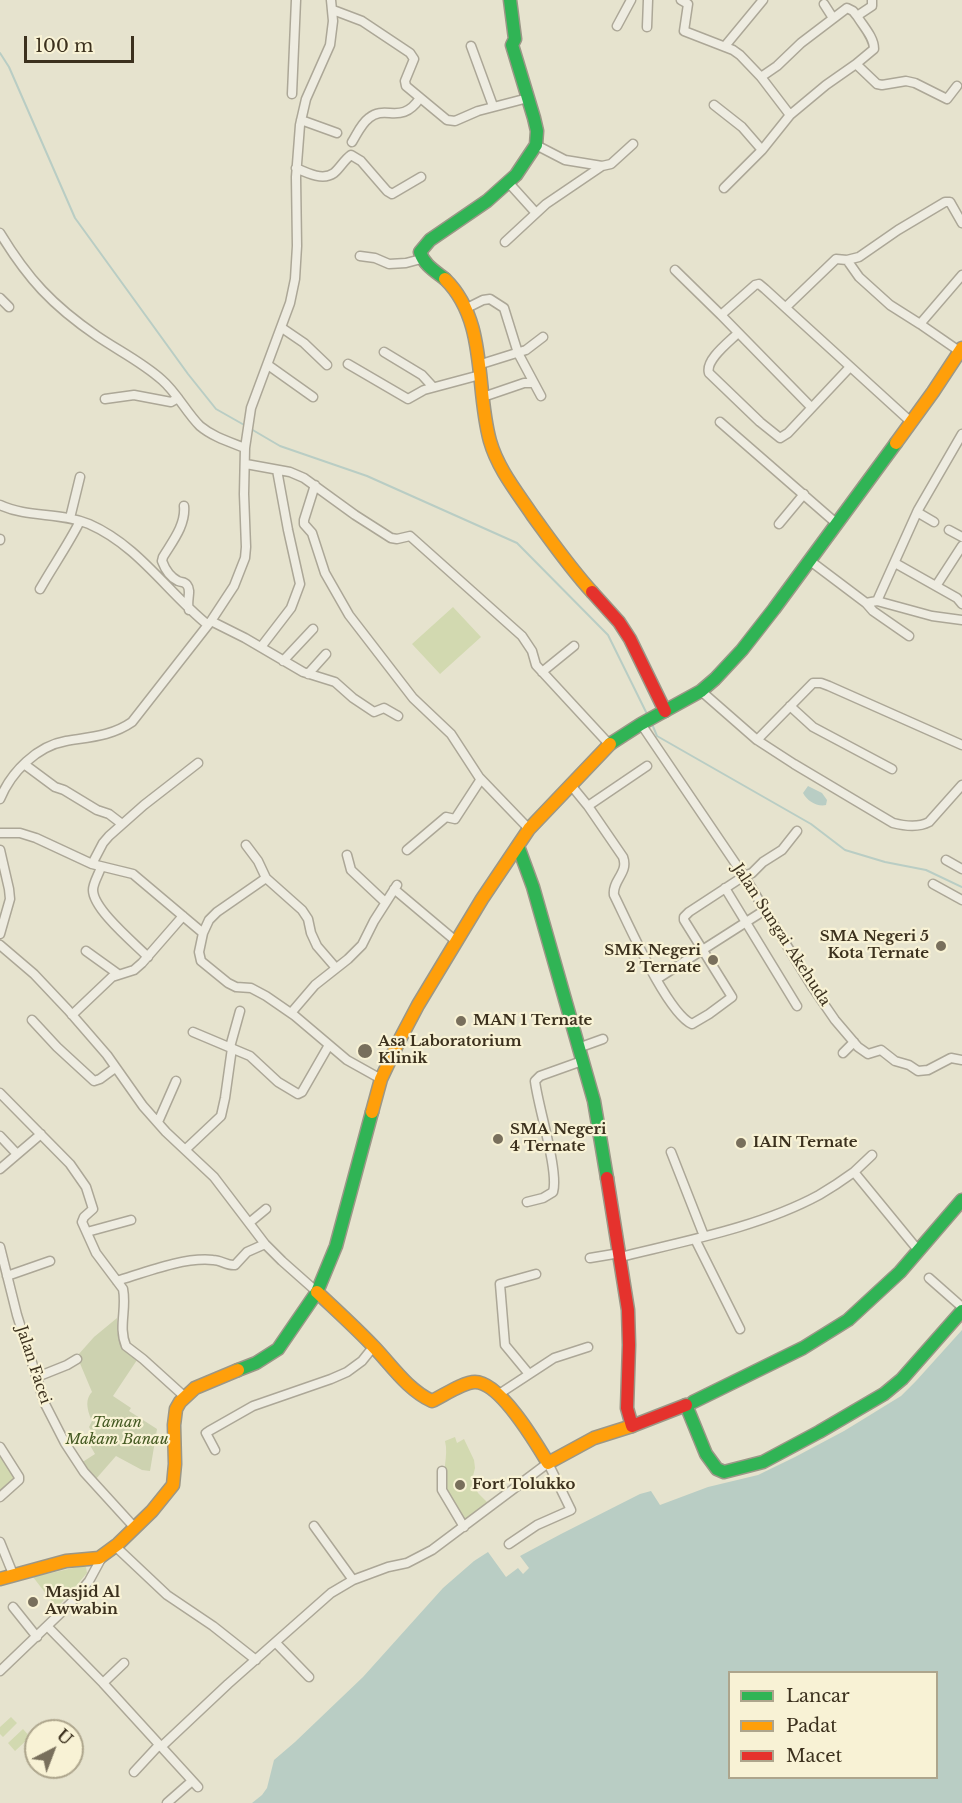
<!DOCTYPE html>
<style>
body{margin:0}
#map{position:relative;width:962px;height:1803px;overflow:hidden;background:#e6e3ce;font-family:"Libre Baskerville",serif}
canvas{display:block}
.legend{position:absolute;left:728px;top:1671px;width:210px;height:108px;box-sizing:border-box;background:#f8f2d5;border:2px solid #ada58c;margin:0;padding:8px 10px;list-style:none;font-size:18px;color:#3c311e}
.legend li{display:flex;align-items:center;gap:12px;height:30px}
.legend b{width:30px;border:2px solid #ada58c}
.north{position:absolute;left:24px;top:1719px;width:60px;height:60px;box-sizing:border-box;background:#f8f2d5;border:2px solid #ada58c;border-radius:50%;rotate:42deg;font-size:16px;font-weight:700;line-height:24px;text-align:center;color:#3c311e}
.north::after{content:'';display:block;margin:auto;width:21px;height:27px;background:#786f5c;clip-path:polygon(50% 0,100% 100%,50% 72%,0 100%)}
.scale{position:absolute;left:24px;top:36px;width:110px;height:27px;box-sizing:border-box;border:3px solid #3c311e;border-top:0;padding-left:8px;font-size:18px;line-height:21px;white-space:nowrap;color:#3c311e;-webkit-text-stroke:4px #f8f2d5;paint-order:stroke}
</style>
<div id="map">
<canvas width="962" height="1803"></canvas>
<ul class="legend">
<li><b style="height:8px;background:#30b455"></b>Lancar</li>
<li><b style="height:8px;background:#ff9f0a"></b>Padat</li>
<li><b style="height:8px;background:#e5322d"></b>Macet</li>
</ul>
<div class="north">U</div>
<div class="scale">100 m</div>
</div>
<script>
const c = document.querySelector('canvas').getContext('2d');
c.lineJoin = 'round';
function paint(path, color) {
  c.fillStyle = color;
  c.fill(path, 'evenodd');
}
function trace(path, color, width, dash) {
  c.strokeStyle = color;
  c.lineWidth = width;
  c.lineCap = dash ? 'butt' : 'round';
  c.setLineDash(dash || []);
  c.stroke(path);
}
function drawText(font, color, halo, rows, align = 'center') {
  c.font = font + ' "Libre Baskerville",serif';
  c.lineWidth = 4.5;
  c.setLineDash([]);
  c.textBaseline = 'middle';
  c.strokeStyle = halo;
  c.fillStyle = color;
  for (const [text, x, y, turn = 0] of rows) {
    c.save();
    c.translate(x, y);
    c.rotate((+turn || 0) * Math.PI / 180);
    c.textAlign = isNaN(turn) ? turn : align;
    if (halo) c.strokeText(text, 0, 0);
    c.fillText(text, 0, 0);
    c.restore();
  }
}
paint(new Path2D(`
 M453,607l28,30 -41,37 -28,-30z
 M455,1437l2,6 7,-4 10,21 1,8 -3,12 6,13 10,10 -24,21c-6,-11 -15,-23 -19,-35 -4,-15 4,-33 0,-48z
 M0,1449l17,28 -17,15z
 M82,1566l4,1 1,6 -30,35 -24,-31z
 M11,1717l6,6 -14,14 -3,-3v-7z
 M23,1729l7,8 -15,14 -7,-8z`), '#d2d9b0');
paint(new Path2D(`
 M117,1318c1,24 0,28 20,42l-24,36 18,12 -2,3 28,18 -7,42 -8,-1 -26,-14 -21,24 -14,-17 14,-9 -8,-14 7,-4 -5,-9 3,-6c-4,-9 -8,-21 0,-29l-13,-31 -1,-6 16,-18z`), '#cdd2b0');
paint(new Path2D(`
 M808,786l14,7 5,7 -1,5c-9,2 -19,-4 -23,-12z
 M962,1330v473h-710l10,-8 5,-7 7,-28 21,-18 68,-65 80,-89 31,-27 14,-9 18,25 12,-9 5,6 6,-6 -9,-12 41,-22 79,-40 11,-3 9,14 48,-18 50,-12 37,-18 49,-26 57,-35 15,-15zM936,1672v106h-206v-106z`), '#b9cdc4');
trace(new Path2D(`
 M0,53l9,14 66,151 113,156 28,35 30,17
 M251,429l29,17 87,30 150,67 91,92 39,79
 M652,724l5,12 154,88 34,26 40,12 41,8 36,17`), '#b9cdc4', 2);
const street = new Path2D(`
 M681,0l7,4 -4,27 49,19 7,5 21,22 16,-11 24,-23 46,-35 6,3 4,5
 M824,4l9,14
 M333,10l29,11 48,32 4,6 -9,22 1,5 41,34 8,1 23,-10 50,-13
 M617,26l14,-26
 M647,27l1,-27
 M471,46l22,60
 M725,46l38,-46
 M856,64l18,-15c0,-12 -11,-23 -17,-33l15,-10v-6
 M761,77l29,38 36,-30 30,-21 21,20 5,1 24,-4 9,2 32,16 10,-13
 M292,94l4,-94
 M714,105l28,22 20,23 28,-35
 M301,120l36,13
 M352,142c5,-8 9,-18 17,-24 17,-14 32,8 51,-20
 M536,145l29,15 37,6 9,-2 22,-20
 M296,168c11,5 27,13 38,5 6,-5 10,-13 17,-18l10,6 26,30 5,3 29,-17
 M508,182l28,31
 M724,188l38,-38
 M0,233c28,46 52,72 97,103 22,15 45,26 65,44 15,13 24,32 38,46 13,11 30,16 45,22
 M505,242l41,-38 56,-38
 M360,256l15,2 14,6 17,-1 15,-4
 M847,260l12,17 31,28 30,19 42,29
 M675,270l46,45
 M0,298l9,9
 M786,307l50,-48 11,1 12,-3 39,-27 47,-28h5l12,21
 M465,309l18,-9 7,-1 14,9 14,45 23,43
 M920,324l42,-49
 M282,328l22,15 23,22
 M738,333c-9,9 -33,27 -29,40l51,49 20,16 8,-5 62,-66
 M384,352l38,23 11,12
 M348,364l60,35 16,-9 56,-15
 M268,365l45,32
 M478,365l48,-15 17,-13
 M483,397l41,-14h10
 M105,399l29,-4 37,7 7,-4
 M811,407l-90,-92 34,-30 4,-1 6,5 146,133
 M720,422l116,101
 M246,464l44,8 14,6 51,37 36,23 6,1 13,-3 112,100 10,15 4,14 73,79
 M315,485l-11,35v4l8,9 13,40 24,42 64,83 38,36 28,43 50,52
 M0,505c28,13 60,7 89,19 50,22 78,68 119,101
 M184,506c2,19 -12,36 -21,51l-1,4c3,8 8,16 16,20 5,2 6,0 9,4 5,6 -1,16 2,25
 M917,512l17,10
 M70,518l10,-41
 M779,524l25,-30
 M949,530l13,7
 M0,539v1
 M809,560l57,43 11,-2 55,15 30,4
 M895,563l62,35 5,6
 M936,586l26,-40
 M40,589c13,-23 28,-44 40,-68
 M877,601l41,-91 44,-76
 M866,603l7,8 36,25
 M211,621l34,17 58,34 32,10 18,16 21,14 10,-4 14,8
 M261,647l30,-39 9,-24 -12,-54 -11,-60
 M283,661l30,-32
 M542,672l32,-26
 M308,674l18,-20
 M701,691l56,49 37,24 99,59c12,3 25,5 36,-1l33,-37
 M790,706l23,21 79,42
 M641,724l103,152 69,112 22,32 23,27 10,7 13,-4 14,11 14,4 9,6 10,-1 23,-12 11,2
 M757,740l56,-57h8l8,3 133,59
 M24,764l31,23 9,3 33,20 12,4 13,10
 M570,784l18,22 35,51c6,16 -11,23 -9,38 14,28 53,118 78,129l17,-10 23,-17 -48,-77v-3l5,-5 55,-36 8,-3 11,-11 19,-12 15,-19
 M0,799c11,-27 37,-53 66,-58 24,-4 46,-5 66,-19l79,-101 23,-35 11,-28 1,-11 -2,-53 1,-46 6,-40 39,-105 5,-24 2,-33 -1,-69 4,-52 6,-26 24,-54 3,-24 -2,-21
 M588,806l59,-40
 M0,833h20l16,5 56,26 41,10 70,59
 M246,845l12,16 8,17
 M0,850l9,39 1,10 -10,35
 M407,850l39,-33 9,2 26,-40
 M347,855l4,15 34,32
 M946,860l16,9
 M92,864l11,-21 6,-7 35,-31 54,-42
 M101,867c-2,7 -8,16 -8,23 0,19 41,53 55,67
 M933,884l29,16
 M725,888l72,118
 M394,889l63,53
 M0,945l34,29 34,36 39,45 36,51 23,26 48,45 51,67 17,17 35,31
 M86,951l32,23
 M336,968l-19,-22 -6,-13 -3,-14 -6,-9 -36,-32 -49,34 -8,8 -6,13 -4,19 2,9 27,22 8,4 15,1 15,8 29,20 52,44 34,19
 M657,979l108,-69
 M291,1013l24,-28 33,-26 14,-14 12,-24 23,-36
 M72,1015l40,-38 22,-7 8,-7 41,-47
 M32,1020l25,27 37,34 6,-2 15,-11
 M193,1032l57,24 28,26 20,12 4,-2 27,-47
 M230,1047l10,-36
 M578,1048l25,-9
 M843,1053l11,-11
 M0,1093l70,71 16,23 7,22 -9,8 -2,5 14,31 27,36c4,20 -5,38 3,57l17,13 42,38
 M158,1122l18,-41
 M0,1136l17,18
 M186,1149l35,-33 4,-18 7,-50
 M671,1152l33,84
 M0,1169l41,-35
 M854,1172l18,-17
 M527,1202l16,-4 10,-6c6,-21 -15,-85 -18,-111l5,-5 42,-15
 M249,1223l17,-14
 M87,1232l44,-12
 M695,1239l45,90
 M0,1247l17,68 28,89 20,39 19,29 51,56
 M620,1257c65,-16 140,-30 199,-62 12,-7 24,-15 35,-23l64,78
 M590,1258l30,-5
 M7,1276l43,-15
 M929,1278l33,29
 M117,1281c29,-9 66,-24 96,-21 8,0 14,6 22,5l12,-13 18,-8
 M529,1374l-24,-29 -5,-61 36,-10
 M37,1377l30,-12 10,-6
 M499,1394l55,-36 34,-11
 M0,1447l19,30v3l-19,17
 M215,1450l-9,-17 3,-2 44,-25 78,-27 16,-7 15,-11 12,-15
 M442,1471v19l22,37
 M314,1526l39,54
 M0,1542l13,32
 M115,1546l52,49 46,31 43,34
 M13,1607l24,30
 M48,1627l55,56 95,104
 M276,1643l33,34
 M0,1671l71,-68 18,-22 13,-24
 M103,1683l21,-20
 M161,1747l67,-63 103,-91 22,-13 35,-13 19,-4 25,-13 116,-87 23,47 -34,15 -28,19
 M134,1772l25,-27
 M167,1803l25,-22`);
const fast = new Path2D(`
 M445,279c-10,-8 -21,-14 -25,-27l10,-12 57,-39 29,-26 20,-30 1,-14 -3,-13 -22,-73 3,-6 -5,-39
 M610,744l31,-20 60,-33 14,-12 27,-29 32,-41 122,-166
 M518,846l15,41 61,214 13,77
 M238,1370l18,-7 22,-14 39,-57 19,-46 36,-134
 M693,1402l110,-54 45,-28 52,-48 62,-72
 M686,1405l20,49 11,15 7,3 39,-10 56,-30 65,-38 18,-15 60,-68`);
const slow = new Path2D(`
 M445,279c43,42 30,109 45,162 8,28 27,51 43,75 19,26 37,52 59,76
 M896,443l37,-51 29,-44
 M372,1112l9,-33 18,-38 19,-36 64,-106 47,-70 81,-85
 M317,1292c19,18 39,36 57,55 18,19 34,43 58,54 11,-5 31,-19 43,-19 25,0 61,61 73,81l46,-25 38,-12
 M0,1579l66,-18 33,-3 19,-14 34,-33 21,-26 2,-21 -1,-39 2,-16 4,-7 15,-14 43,-18`);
const jam = new Path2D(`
 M592,592l27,30 11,17 35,72
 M607,1178l21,132 1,35 -2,63 5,18 54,-21`);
trace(street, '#aca797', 11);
trace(fast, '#9b9787', 15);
trace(slow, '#9b9787', 15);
trace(jam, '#9b9787', 15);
trace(street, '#eeece1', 8);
trace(fast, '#30b455', 12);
trace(slow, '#ff9f0a', 12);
trace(jam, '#e5322d', 12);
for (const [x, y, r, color] of [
 [941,946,6,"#786f5c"],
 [713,960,6,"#786f5c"],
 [461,1021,6,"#786f5c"],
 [365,1051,8,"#786f5c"],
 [498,1139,6,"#786f5c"],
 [741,1143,6,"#786f5c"],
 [460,1485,6,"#786f5c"],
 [33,1602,6,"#786f5c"]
]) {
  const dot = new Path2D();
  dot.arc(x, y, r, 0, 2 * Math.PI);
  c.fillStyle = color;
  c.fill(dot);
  trace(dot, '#f8f2d5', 2);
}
drawText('15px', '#3c311e', '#f8f2d5', [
 ["Jalan Sungai Akehuda",781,935,57],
 ["Jalan Facei",33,1365,72]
]);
drawText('bold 15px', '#3c311e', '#f8f2d5', [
 ["SMA Negeri 5",929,937,"right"],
 ["Kota Ternate",929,954,"right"],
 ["SMK Negeri",701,951,"right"],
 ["2 Ternate",701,968,"right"],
 ["MAN 1 Ternate",473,1021],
 ["Asa Laboratorium",378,1042],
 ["Klinik",378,1059],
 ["SMA Negeri",510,1130],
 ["4 Ternate",510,1147],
 ["IAIN Ternate",753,1143],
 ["Fort Tolukko",472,1485],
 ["Masjid Al",45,1593],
 ["Awwabin",45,1610]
], 'left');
drawText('italic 15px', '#455a23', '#f8f2d5', [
 ["Taman",117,1423],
 ["Makam Banau",117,1440]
]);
</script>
